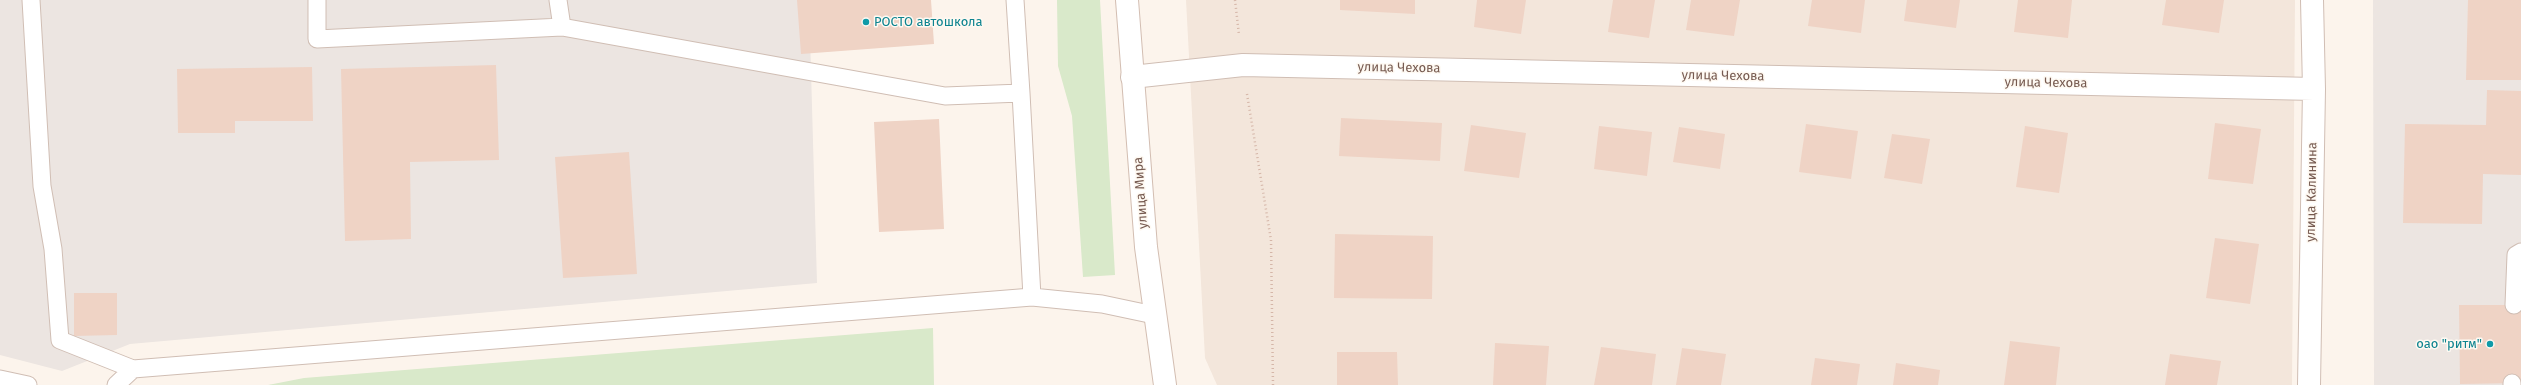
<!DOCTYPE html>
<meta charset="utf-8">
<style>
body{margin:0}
canvas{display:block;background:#fcf4ec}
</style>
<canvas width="2521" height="385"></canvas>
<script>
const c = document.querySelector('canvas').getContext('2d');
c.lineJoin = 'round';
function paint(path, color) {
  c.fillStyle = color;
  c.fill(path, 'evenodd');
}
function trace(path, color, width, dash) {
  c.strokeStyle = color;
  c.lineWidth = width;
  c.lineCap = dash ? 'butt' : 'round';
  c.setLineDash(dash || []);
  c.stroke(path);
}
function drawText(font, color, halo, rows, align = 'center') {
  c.font = font + ' "Fira Sans",sans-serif';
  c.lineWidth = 3;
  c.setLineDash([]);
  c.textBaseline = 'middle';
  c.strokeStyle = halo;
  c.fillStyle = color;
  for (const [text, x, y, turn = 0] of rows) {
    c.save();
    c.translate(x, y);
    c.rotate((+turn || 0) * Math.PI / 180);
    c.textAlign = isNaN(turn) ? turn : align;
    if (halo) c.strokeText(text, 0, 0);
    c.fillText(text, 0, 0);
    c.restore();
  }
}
paint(new Path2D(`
 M1186,0h1109l-3,385h-1075l-12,-27z`), '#f3e6db');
paint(new Path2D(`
 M0,0h809l8,283 -687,61 -68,27 -62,-16z
 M2373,0h148v385h-147z`), '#ece5e1');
paint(new Path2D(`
 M1057,0h43l15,275 -32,2 -11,-161 -14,-50z
 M933,328l1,57h-666l36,-7z`), '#d9e9ca');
paint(new Path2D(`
 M797,0h134l3,44 -133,10z
 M1340,0h75v14l-75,-4z
 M1477,0h49l-5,34 -47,-7z
 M1613,0h42l-6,38 -41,-6z
 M1691,0h49l-6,36 -48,-6z
 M1812,0h53l-4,33 -53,-7z
 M1907,0h53l-4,28 -52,-7z
 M2018,0h54l-4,38 -54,-6z
 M2166,0h58l-5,33 -57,-8z
 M2468,0h53v80h-55z
 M496,65l3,95 -89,2 1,77 -66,2 -4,-172z
 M312,67l1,54h-78v12h-57l-1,-64z
 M2487,90l34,1v84l-38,-1 -1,50 -79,-1 2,-99 81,1z
 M1341,118l101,5 -2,38 -101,-5z
 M939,119l5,110 -65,3 -5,-110z
 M2215,123l46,6 -8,55 -45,-5z
 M1806,124l52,7 -7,48 -52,-7z
 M1471,125l55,8 -7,45 -55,-7z
 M1599,126l53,6 -5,44 -53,-7z
 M2025,126l43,7 -9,60 -43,-6z
 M1679,127l46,7 -5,35 -47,-7z
 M1892,134l38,5 -8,45 -38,-6z
 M629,152l8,122 -74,4 -8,-121z
 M1335,234l98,2 -1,63 -98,-1z
 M2215,238l44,6 -9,60 -44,-6z
 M74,293h43v42l-43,1z
 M2459,305h62v78l-61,1z
 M2010,341l50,6 -4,38h-52z
 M1495,343l54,3 -3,39h-53z
 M1601,347l55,7 -4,31h-58z
 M1682,348l44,6 -5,31h-45z
 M1337,352h60l1,33h-61z
 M2170,354l51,7 -4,24h-52z
 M1815,358l45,6 -3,21h-46z
 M1896,363l44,7 -2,15h-45z`), '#efd3c5');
const lane = new Path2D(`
 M31,0l11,186 11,63 7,91 73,29
 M317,0v39l245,-12 383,69 76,-3 11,204
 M558,0l4,27
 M1015,0l6,93
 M2514,305l2,-50 5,-3
 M0,379l28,6
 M116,385l17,-16 899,-72 70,7 52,11
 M2512,385v-2`);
const street = new Path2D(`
 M1132,77l111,-12 1071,24
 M2309,385l5,-296 -2,-89`);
const secondary = new Path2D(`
 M1127,0l19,247 19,138`);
trace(lane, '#d0beb4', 19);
trace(street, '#d0beb4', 24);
trace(secondary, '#d3beb2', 24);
trace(new Path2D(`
 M1235,0l4,35
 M1247,94l24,146 2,145`), '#d5b6a8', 2.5, [1, 3]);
trace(lane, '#fff', 17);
trace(street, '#fff', 22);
trace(secondary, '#fff', 22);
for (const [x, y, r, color] of [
 [866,22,4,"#0f9aa8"],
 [2490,344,4,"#0f9aa8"]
]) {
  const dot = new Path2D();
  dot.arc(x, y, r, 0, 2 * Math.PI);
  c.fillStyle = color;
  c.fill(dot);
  trace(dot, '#fef9f2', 1.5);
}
drawText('13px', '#0d838f', '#fef9f2', [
 ["РОСТО автошкола",874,22],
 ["оао \"ритм\"",2482,344,"right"]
], 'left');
drawText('13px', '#765a50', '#fef9f2', [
 ["улица Чехова",1399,68,1],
 ["улица Чехова",1723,76,1],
 ["улица Чехова",2046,83,1],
 ["улица Калинина",2312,192,-89],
 ["улица Мира",1141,193,-94]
]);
</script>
